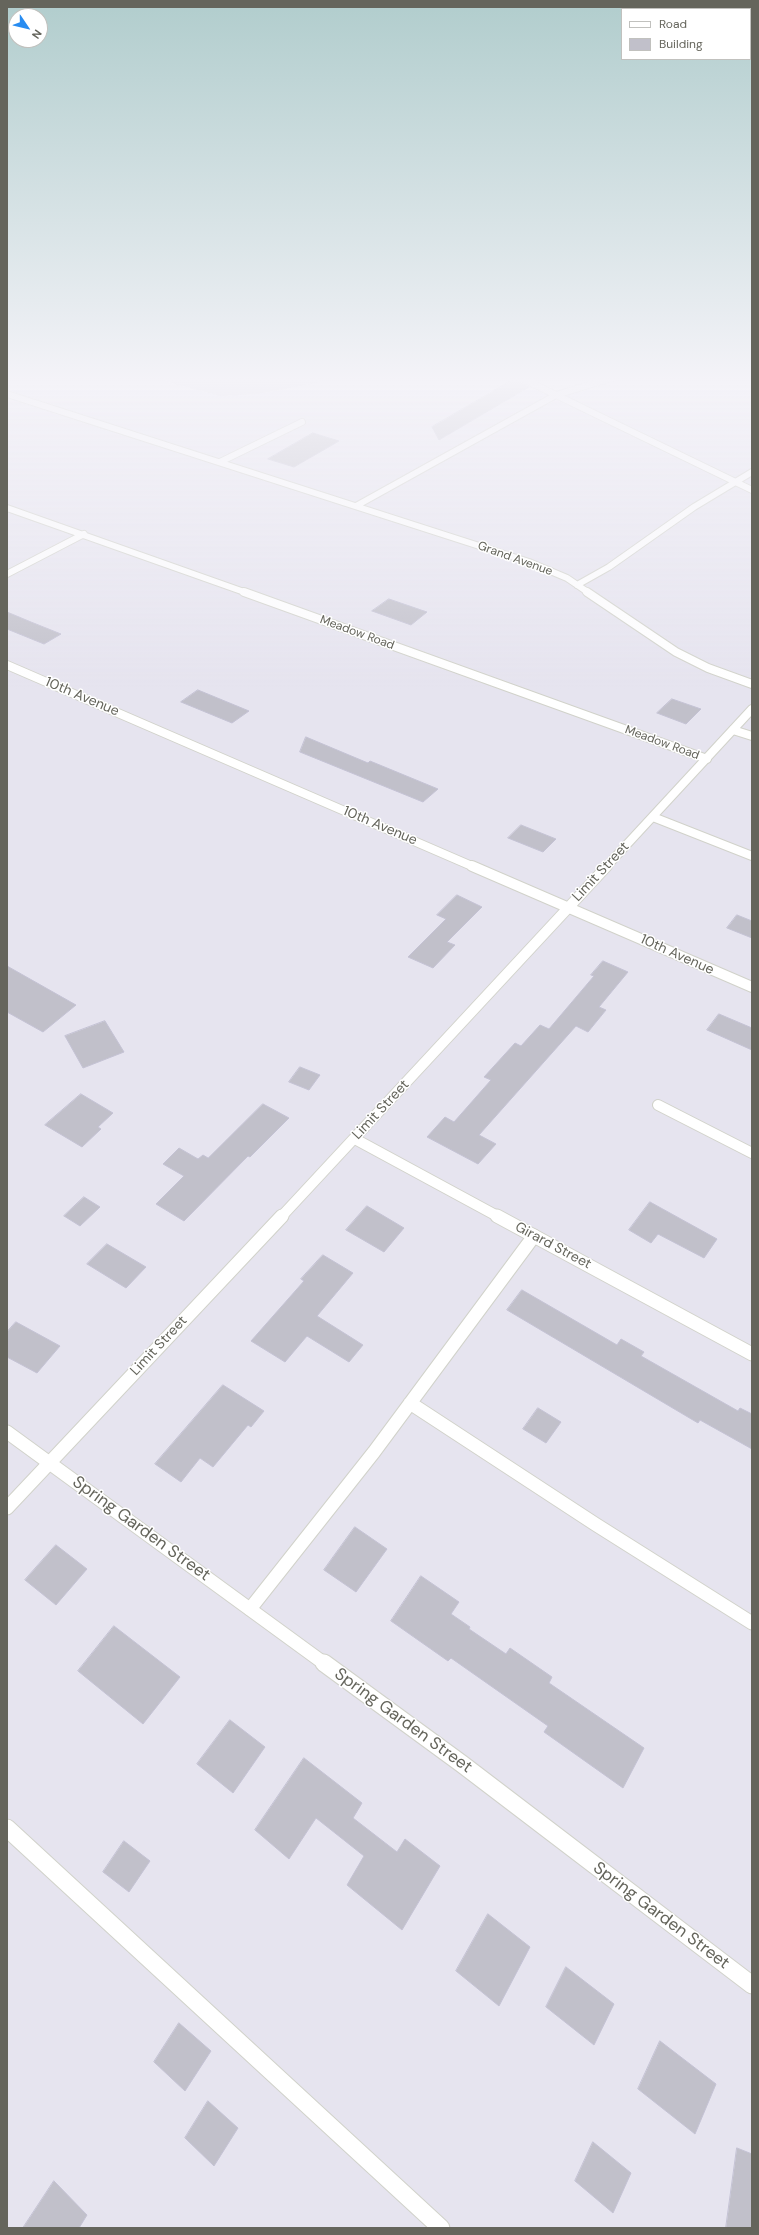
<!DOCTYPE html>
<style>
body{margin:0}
#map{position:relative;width:759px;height:2235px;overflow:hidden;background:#e6e4ef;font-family:"DM Sans",sans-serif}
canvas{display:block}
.frame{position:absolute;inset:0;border:8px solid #65655c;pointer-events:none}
.legend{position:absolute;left:621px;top:8px;width:130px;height:52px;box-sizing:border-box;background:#fff;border:1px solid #c1c1be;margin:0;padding:5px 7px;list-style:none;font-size:12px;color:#65655c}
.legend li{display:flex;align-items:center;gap:8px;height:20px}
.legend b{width:20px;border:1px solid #c1c1be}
.north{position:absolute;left:8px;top:8px;width:40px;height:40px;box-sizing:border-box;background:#fff;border:1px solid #c1c1be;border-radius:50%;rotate:125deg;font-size:11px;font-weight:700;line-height:16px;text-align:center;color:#65655c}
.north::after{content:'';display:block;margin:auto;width:14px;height:18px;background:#288cf1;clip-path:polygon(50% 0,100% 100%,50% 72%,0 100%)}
</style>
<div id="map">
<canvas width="759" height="2235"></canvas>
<div class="frame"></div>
<ul class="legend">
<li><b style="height:5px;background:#fff"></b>Road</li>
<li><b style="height:11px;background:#c1c0ca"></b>Building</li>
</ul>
<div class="north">N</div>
</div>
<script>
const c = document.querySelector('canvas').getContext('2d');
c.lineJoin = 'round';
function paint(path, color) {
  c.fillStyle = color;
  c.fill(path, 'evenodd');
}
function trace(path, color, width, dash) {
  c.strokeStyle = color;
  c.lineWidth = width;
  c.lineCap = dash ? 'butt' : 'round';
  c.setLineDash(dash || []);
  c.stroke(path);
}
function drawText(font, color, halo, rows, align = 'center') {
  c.font = font + ' "DM Sans",sans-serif';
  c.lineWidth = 3;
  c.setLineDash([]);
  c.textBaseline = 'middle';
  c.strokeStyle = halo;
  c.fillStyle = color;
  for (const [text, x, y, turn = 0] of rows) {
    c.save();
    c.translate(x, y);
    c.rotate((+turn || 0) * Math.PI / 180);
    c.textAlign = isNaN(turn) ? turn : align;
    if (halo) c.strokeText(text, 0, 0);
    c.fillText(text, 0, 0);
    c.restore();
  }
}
paint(new Path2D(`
 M154,378h173l-11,5 -59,11 -37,2z`), '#d7d5e1');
const building = new Path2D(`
 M516,378l3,4 10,5 -90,53 -7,-13z
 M313,433l26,8 -45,26 -26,-8z
 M389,599l38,13 -16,13 -39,-14z
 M7,612l24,10 30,12 -17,10 -37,-15z
 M198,690l51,21 -17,12 -51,-21z
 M672,699l29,10 -15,15 -29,-11z
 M306,737l62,26 2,-2 68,28 -15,13 -123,-50z
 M521,825l35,14 -13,13 -35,-14z
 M457,895l25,12 -35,35 8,3 -22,23 -25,-11 38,-38 -9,-4z
 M737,915l15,6v17l-25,-10z
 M603,961l25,11 -29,35 7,3 -18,22 -12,-6 -97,109 17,9 -18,20 -51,-27 18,-20 9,5 37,-42 -7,-3 31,-34 6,3 19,-21 9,4 45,-53 -3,-1z
 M7,966l69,39 -33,27 -36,-20z
 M719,1014l33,14v22l-45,-20z
 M105,1021l19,31 -41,16 -18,-32z
 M300,1067l20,8 -11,15 -20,-8z
 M81,1094l32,19 -15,14 3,2 -19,18 -37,-22z
 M263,1104l26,14 -39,39 -2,-1 -64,65 -28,-17 28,-28 -21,-12 16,-16 19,11 5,-4 5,3z
 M84,1197l16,10 -20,19 -16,-10z
 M650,1202l67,37 -13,19 -46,-24 -7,9 -22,-13z
 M367,1206l37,22 -20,24 -38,-22z
 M107,1244l39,23 -20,21 -39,-24z
 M323,1255l30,18 -36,43 46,29 -14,17 -42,-26 -22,26 -34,-21 53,-60 -3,-2z
 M522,1290l95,55 4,-6 23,13 -3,4 97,55 2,-3 12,6v35l-52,-29 -2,3 -191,-113z
 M16,1322l44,24 -23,27 -30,-16v-25z
 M223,1385l41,26 -13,16 -3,-2 -35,42 -13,-9 -19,24 -26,-18z
 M538,1408l23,14 -15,21 -23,-14z
 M355,1527l32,22 -31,43 -32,-22z
 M56,1545l31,24 -31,36 -31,-25z
 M421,1576l38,26 -8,12 19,13 -1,2 37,25 4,-6 42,29 -3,6 95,65 -21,40 -79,-56 4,-6 -97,-68 -3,3 -57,-40z
 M114,1626l66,51 -37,47 -65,-53z
 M230,1720l35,27 -32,46 -36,-29z
 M304,1758l58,45 -9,15 44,34 8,-13 35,27 -38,64 -55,-45 17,-29 -48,-38 -27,41 -34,-29z
 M124,1841l26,20 -21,31 -26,-20z
 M488,1914l42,33 -31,59 -43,-35z
 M566,1967l48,37 -20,41 -48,-38z
 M179,2023l32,28 -26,40 -31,-29z
 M660,2041l56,43 -21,50 -57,-45z
 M208,2101l30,27 -24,38 -29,-28z
 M593,2142l38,31 -18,40 -38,-32z
 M737,2148l15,6v74h-26z
 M54,2181l33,34 -8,13h-56z`);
paint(building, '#c1c0ca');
trace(building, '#c4c2d4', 1);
const serviceFar3 = new Path2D(`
 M733,730l19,6
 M653,817l99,39`);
const serviceFar2 = new Path2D(`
 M658,1105l94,48`);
const serviceFar1 = new Path2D(`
 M410,1403l185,121 157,99
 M250,1609l124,-157 160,-216`);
const service = new Path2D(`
 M7,1828l434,400`);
const minorFar4 = new Path2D(`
 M521,378l231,112
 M7,394l522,168 38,16 22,15
 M220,462l82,-40
 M356,506l200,-111 56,-17
 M7,508l240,85
 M7,574l77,-40
 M577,585l32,-18 85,-60 58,-35`);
const minorFar3 = new Path2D(`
 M244,592l463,167
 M587,592l89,60 32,16 44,16`);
const minorFar2 = new Path2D(`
 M355,1139l144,78`);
const minorFar1 = new Path2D(`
 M497,1216l255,138
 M7,1432l318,232`);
const minor = new Path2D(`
 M324,1663l138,101 290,221`);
const tertiaryFar2 = new Path2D(`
 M7,665l467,202
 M606,867l146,-158`);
const tertiaryFar1 = new Path2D(`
 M472,866l280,121
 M281,1217l326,-351`);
const tertiary = new Path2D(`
 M7,1508l275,-292`);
trace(serviceFar3, '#d1d2ca', 10);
trace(serviceFar2, '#d1d2ca', 12);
trace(serviceFar1, '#d1d2ca', 15);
trace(service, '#d1d2ca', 19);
trace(minorFar4, '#d1d2ca', 8);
trace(minorFar3, '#d1d2ca', 10);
trace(minorFar2, '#d1d2ca', 12);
trace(minorFar1, '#d1d2ca', 15);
trace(minor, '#d1d2ca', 19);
trace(tertiaryFar2, '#d1d2ca', 10);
trace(tertiaryFar1, '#d1d2ca', 12);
trace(tertiary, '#d1d2ca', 15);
trace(serviceFar3, '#fff', 8);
trace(serviceFar2, '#fff', 10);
trace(serviceFar1, '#fff', 13);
trace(service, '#fff', 17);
trace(minorFar4, '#fff', 6);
trace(minorFar3, '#fff', 8);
trace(minorFar2, '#fff', 10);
trace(minorFar1, '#fff', 13);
trace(minor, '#fff', 17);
trace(tertiaryFar2, '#fff', 8);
trace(tertiaryFar1, '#fff', 10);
trace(tertiary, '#fff', 13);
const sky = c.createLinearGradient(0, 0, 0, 691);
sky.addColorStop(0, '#b1cdcd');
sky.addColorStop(0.55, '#f4f3f8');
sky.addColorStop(1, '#f4f3f800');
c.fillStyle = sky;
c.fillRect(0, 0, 759, 691);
drawText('12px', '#65655c', '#fff', [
 ["Grand Avenue",515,559,20],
 ["Meadow Road",357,633,20],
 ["Meadow Road",662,743,20]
]);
drawText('14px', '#65655c', '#fff', [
 ["10th Avenue",82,697,23],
 ["10th Avenue",380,826,23],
 ["Limit Street",601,872,-47],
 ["10th Avenue",677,955,24],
 ["Limit Street",381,1110,-47],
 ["Girard Street",553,1246,28],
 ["Limit Street",159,1346,-47]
]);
drawText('17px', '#65655c', '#fff', [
 ["Spring Garden Street",141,1529,36],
 ["Spring Garden Street",403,1721,36],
 ["Spring Garden Street",661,1916,37]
]);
</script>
